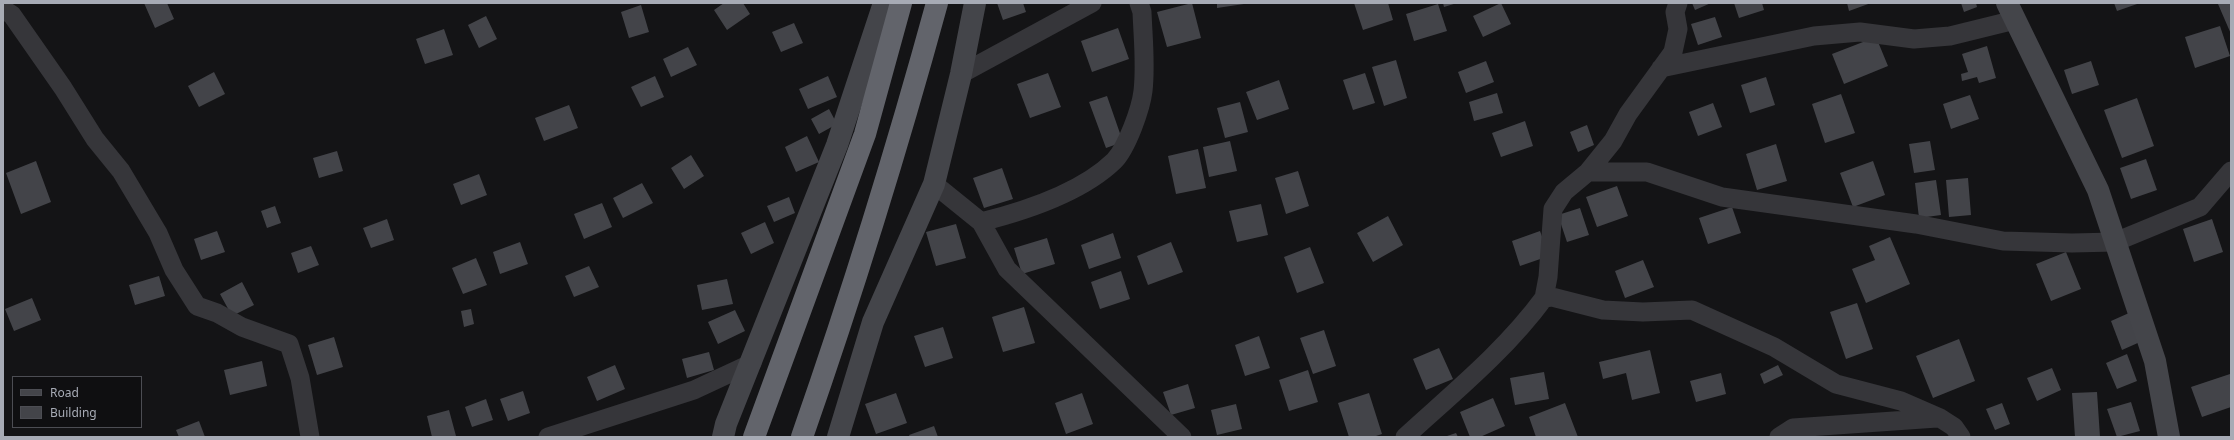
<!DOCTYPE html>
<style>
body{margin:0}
#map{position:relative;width:2234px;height:440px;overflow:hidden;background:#141416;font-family:"Noto Sans",sans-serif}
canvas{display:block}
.frame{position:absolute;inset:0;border:4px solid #a7abb5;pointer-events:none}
.legend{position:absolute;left:12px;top:376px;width:130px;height:52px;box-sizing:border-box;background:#0f0f11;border:1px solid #4c4d53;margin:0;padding:5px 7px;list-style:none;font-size:12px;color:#a7abb5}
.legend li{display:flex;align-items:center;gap:8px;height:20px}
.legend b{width:20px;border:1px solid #4c4d53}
</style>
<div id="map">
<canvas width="2234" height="440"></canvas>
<div class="frame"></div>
<ul class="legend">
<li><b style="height:5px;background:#44454a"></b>Road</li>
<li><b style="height:11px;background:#434449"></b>Building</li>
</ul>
</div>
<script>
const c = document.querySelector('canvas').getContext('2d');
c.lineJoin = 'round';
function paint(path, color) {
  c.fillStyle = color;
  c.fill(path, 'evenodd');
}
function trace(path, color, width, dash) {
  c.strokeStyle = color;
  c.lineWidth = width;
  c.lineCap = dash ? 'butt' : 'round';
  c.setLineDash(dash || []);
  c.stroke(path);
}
paint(new Path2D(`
 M144,3h23l7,16 -19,9z
 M724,3h19l7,11 -23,16 -13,-20z
 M997,3h26l3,9 -23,8z
 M1192,3l9,35 -34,9 -10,-35z
 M1217,3h27v1l-27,4z
 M1354,3h34l5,17 -30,10z
 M1443,3h14l-13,4z
 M1501,3l10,21 -28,13 -10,-21z
 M1692,3h19l-16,7z
 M1734,3h28l2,7 -25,8z
 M1847,3h24l-22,8z
 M1961,3h15l1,4 -13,5z
 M2114,3h26l-23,8z
 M2221,3h10v31l-13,-30z
 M1438,4l9,27 -33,10 -8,-27z
 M641,5l8,27 -20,6 -8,-26z
 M486,16l11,23 -18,9 -11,-23z
 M1715,17l7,20 -24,8 -7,-21z
 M794,23l9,20 -22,9 -9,-20z
 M2220,26l10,30 -35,12 -10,-31z
 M1118,28l11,31 -37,13 -11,-31z
 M444,29l9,26 -28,9 -9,-25z
 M1876,37l12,29 -44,18 -12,-30z
 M1987,46l9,32 -17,5 -2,-6 -15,4 -1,-7 7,-2 -6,-18z
 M688,47l9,18 -26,12 -8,-18z
 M1396,60l11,38 -23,8 -12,-39z
 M1486,61l8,21 -28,11 -8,-21z
 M2091,61l8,24 -27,9 -8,-24z
 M214,72l11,22 -26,13 -11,-21z
 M1048,73l13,34 -31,11 -13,-34z
 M1365,73l10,30 -22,7 -10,-30z
 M655,76l9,21 -23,10 -10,-20z
 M828,76l9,21 -29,12 -9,-20z
 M1766,77l9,28 -25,8 -9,-28z
 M1279,80l10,29 -32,11 -11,-28z
 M1497,93l6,20 -29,8 -5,-19z
 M1841,94l14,39 -30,10 -13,-39z
 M1970,95l9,24 -28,10 -8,-25z
 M1107,96l16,46 -17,6 -17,-46z
 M2137,98l17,48 -32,12 -18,-48z
 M1240,102l8,30 -23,6 -8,-30z
 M1713,103l9,24 -24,9 -9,-24z
 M569,105l9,23 -34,13 -9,-23z
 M829,109l8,15 -18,10 -8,-15z
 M1525,121l8,25 -32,11 -9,-24z
 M1587,125l7,20 -16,7 -8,-20z
 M807,136l12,26 -23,10 -11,-25z
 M1230,141l7,30 -28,6 -6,-30z
 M1930,141l5,29 -21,3 -5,-29z
 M1776,144l11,37 -30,9 -11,-36z
 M1198,149l8,39 -30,6 -8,-38z
 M337,151l6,20 -24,7 -6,-20z
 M691,155l13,21 -20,13 -13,-21z
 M2146,159l11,31 -26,9 -11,-31z
 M36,161l15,41 -30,12 -15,-41z
 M1873,161l12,34 -32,12 -13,-34z
 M1002,168l11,31 -29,9 -11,-30z
 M1298,171l11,35 -23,8 -11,-36z
 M479,174l8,21 -26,10 -8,-21z
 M1968,178l3,37 -22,2 -3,-37z
 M1936,180l5,35 -22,3 -4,-35z
 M642,183l11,20 -30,15 -10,-20z
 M1617,186l11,30 -31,11 -11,-30z
 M789,197l6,16 -21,9 -7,-16z
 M602,203l10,24 -28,12 -10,-25z
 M1261,204l7,31 -31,7 -8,-31z
 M275,206l6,17 -14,5 -6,-17z
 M1732,207l9,26 -33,11 -9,-26z
 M1580,208l9,27 -22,7 -9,-27z
 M1388,216l15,29 -30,17 -16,-29z
 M387,219l7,21 -23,8 -8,-20z
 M2212,219l11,33 -29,10 -11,-33z
 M765,222l9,21 -23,11 -10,-21z
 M956,224l10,34 -30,8 -10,-34z
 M217,231l8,21 -24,8 -7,-21z
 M1540,231l9,25 -29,10 -8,-25z
 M1113,233l8,25 -32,11 -8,-24z
 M1890,237l20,47 -44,19 -14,-34 23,-9 -6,-14z
 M1047,238l8,26 -33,10 -8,-26z
 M520,242l8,22 -28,10 -7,-22z
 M1171,242l12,30 -35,13 -11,-29z
 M311,246l8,19 -21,8 -7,-20z
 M1310,247l14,36 -27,10 -13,-36z
 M2066,252l15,37 -30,12 -15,-37z
 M476,258l11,27 -24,9 -11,-26z
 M1643,260l11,27 -29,11 -10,-27z
 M589,266l10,21 -25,10 -9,-21z
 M1121,271l9,28 -30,10 -9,-27z
 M159,276l6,20 -30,9 -6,-20z
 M727,279l6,25 -31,6 -5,-25z
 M242,282l12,23 -22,11 -12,-22z
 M32,298l9,22 -27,11 -9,-22z
 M1857,303l16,46 -27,10 -16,-47z
 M1024,307l11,36 -32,9 -11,-35z
 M471,309l3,15 -10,3 -3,-16z
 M735,310l10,21 -27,13 -10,-22z
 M2129,313l11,29 -18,8 -11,-29z
 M943,327l10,31 -28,9 -11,-31z
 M1324,330l12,36 -23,8 -13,-36z
 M1259,336l11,32 -25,8 -10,-31z
 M334,337l9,30 -26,8 -9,-30z
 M1959,339l16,42 -42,17 -17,-42z
 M1439,348l14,31 -27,11 -13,-31z
 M1650,350l10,43 -28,7 -6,-27 -23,6 -4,-17z
 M709,352l5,18 -27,8 -5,-19z
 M2127,354l10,27 -20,8 -11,-26z
 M262,361l5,25 -37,9 -6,-25z
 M615,365l10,24 -28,12 -10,-24z
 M1778,365l5,10 -19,9 -4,-10z
 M2052,368l9,22 -24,11 -10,-23z
 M1308,370l10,32 -29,9 -10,-31z
 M1544,372l5,27 -34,6 -5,-27z
 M1721,373l5,21 -30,8 -6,-21z
 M2230,374l1,33 -29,10 -11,-30z
 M1188,384l7,24 -24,7 -8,-23z
 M523,391l7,22 -22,8 -8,-22z
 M2097,392l3,45h-25l-3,-44z
 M896,393l11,30 -31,11 -11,-30z
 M1082,393l11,31 -27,10 -11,-31z
 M1369,393l13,41 -9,3h-24l-11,-34z
 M1493,398l12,28 -25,11h-10l-10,-25z
 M486,399l7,21 -21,7 -7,-20z
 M2131,402l9,29 -23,6 -10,-28z
 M1565,403l13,34h-42l-7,-20z
 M2002,403l8,21 -15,6 -9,-21z
 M1236,404l6,25 -25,6 -6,-25z
 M449,410l7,26 -24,1 -5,-21z
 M199,421l6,16h-26l-3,-7z
 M934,426l4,11h-28l-1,-2z
 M1456,433l2,4h-14z`), '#434449');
trace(new Path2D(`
 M3,9l9,6 51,73 32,51 26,32 37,62 16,37 23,36 20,7 25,14 47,17 11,34 10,59
 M1661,68l153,-32 46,-4 54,7 36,-3 65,-16
 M961,74l131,-71
 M1588,172h59l75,25 194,27 87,17 69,2 43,-1 85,-35 31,-36
 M934,184l47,38c44,-11 100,-29 133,-61 13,-13 27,-53 29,-70 3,-26 0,-53 -1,-79l-3,-9
 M981,222l26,47 175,168
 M1544,298l4,-21 5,-68 11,-17 24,-20 25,-31 15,-27 45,-62 5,-23 -3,-17 3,-9
 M548,437l146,-47 58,-27
 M1405,437c48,-44 100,-86 139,-139l8,-1 51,13 40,2 49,-2 82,37 62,37 65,17 39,17 14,9 7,10
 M1779,437l14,-9 144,-10`), '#36363a', 19);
trace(new Path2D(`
 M2007,3l91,187 57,171 14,76
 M723,437l3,-13 111,-279 47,-142
 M838,437l35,-115 61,-138 27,-110 14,-71`), '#44454a', 22);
trace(new Path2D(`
 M754,437l111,-303 36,-131
 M802,437c50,-143 95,-288 135,-434`), '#62646b', 22);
</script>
